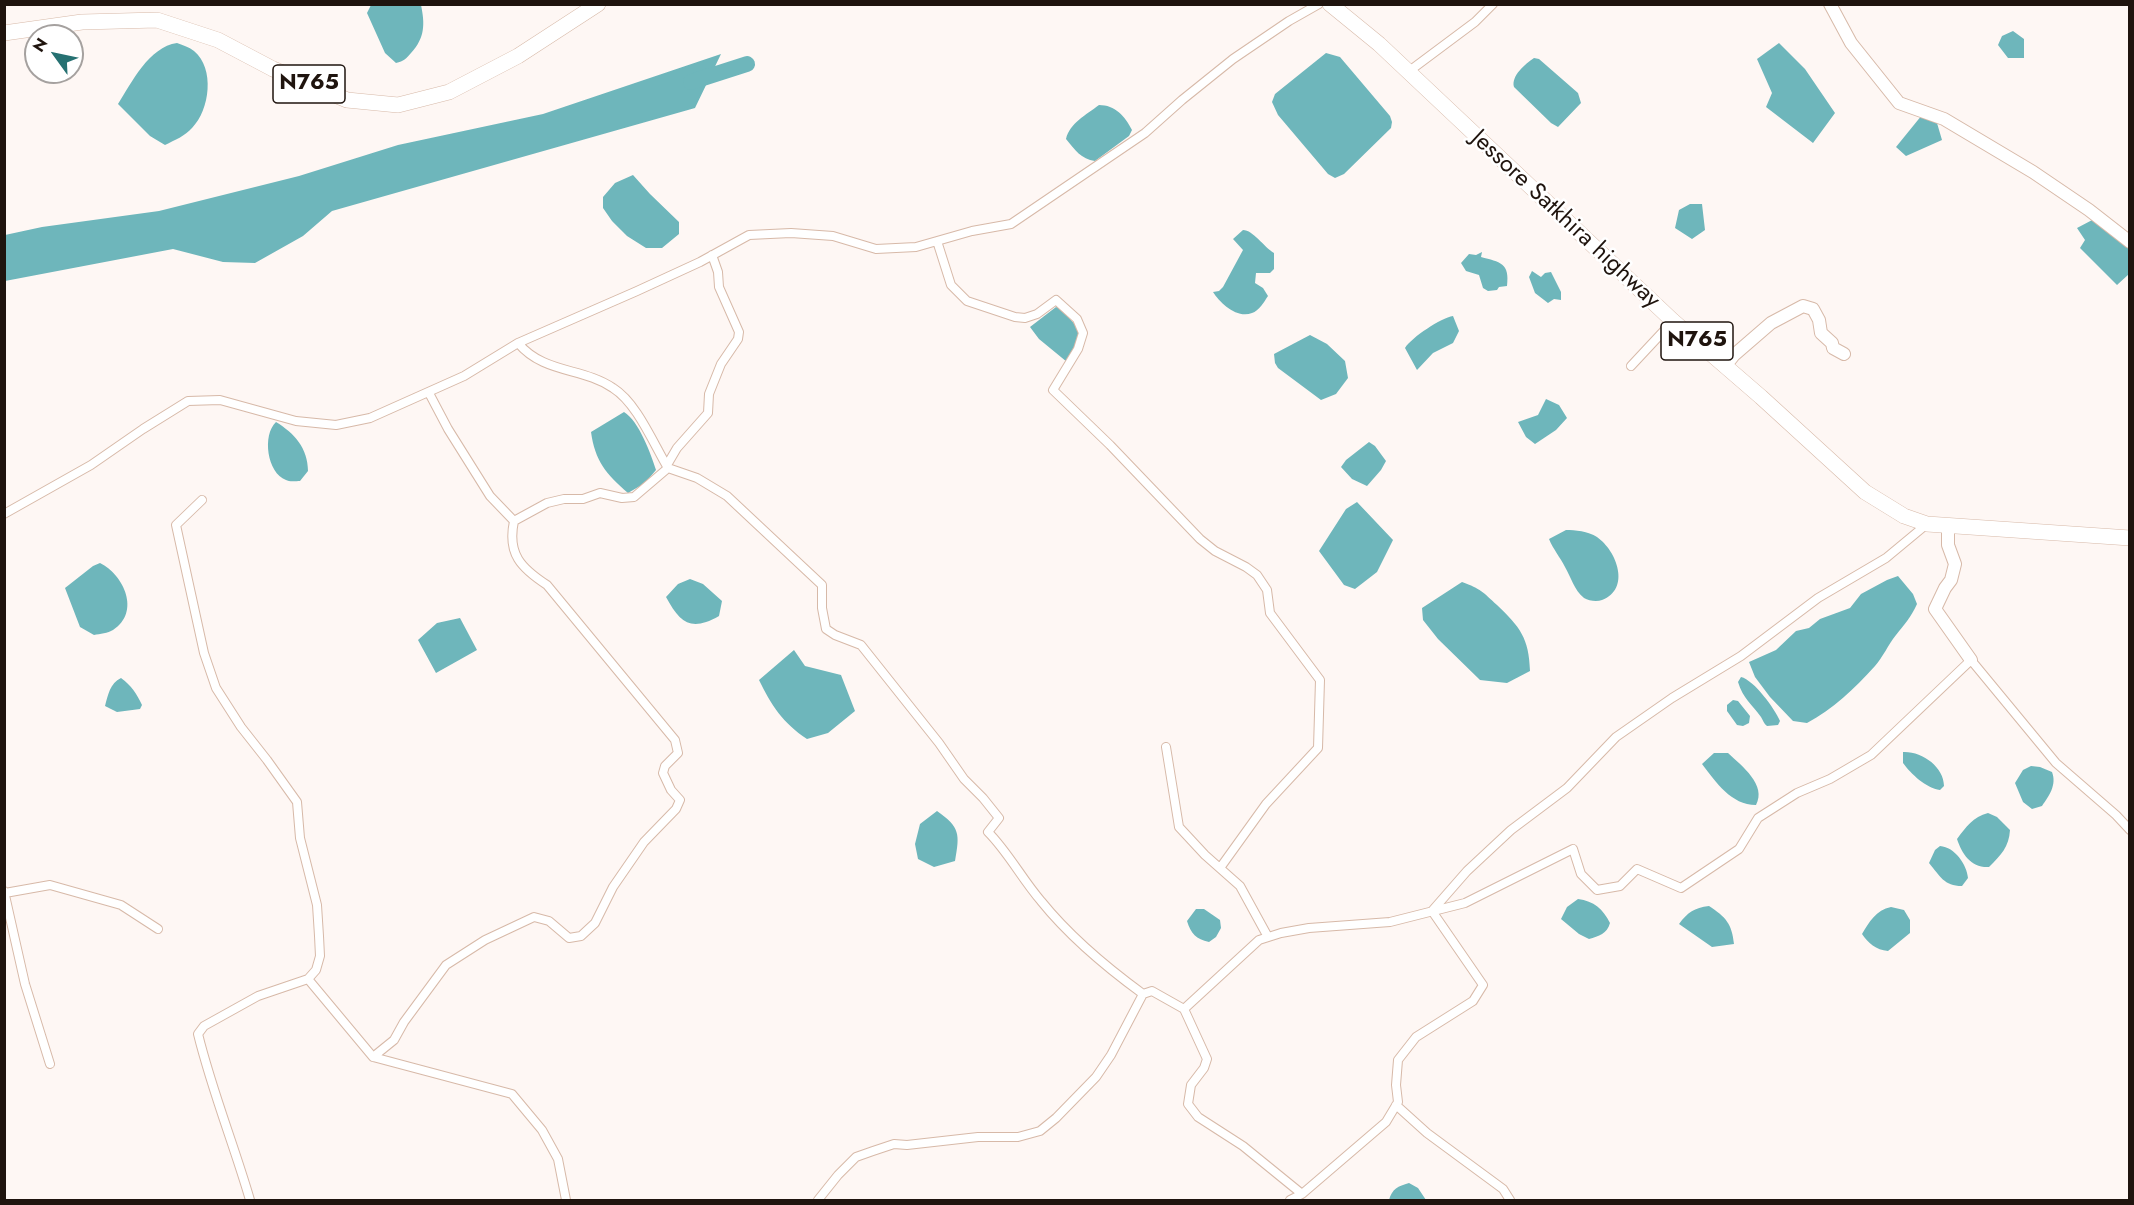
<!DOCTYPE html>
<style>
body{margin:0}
#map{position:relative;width:2134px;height:1205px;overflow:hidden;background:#fef7f4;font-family:Jost,sans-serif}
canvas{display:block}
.frame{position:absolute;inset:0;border:6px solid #1f140e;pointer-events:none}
.north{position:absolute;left:24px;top:24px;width:60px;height:60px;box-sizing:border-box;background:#fff;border:2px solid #a5a19f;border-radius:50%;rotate:303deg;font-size:16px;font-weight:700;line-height:24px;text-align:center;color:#1f140e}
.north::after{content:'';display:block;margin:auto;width:21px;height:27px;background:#267172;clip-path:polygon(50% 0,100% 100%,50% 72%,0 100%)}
</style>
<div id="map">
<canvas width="2134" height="1205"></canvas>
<div class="frame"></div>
<div class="north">N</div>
</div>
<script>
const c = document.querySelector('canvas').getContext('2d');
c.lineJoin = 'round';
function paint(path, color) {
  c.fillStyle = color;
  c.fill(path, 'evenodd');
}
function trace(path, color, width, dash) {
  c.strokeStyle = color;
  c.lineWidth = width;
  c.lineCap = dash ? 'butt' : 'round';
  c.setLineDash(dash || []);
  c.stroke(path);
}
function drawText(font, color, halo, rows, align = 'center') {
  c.font = font + ' Jost,sans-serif';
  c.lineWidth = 5;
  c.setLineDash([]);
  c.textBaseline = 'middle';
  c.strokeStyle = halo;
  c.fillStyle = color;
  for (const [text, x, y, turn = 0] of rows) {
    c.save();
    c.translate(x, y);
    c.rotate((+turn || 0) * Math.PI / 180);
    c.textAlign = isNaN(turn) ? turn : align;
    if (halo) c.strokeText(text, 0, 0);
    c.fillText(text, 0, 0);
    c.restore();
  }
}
paint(new Path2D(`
 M371,5h50c4,19 4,33 -10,48 -5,6 -7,8 -15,10l-11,-10 -18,-40z
 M2013,31l11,8v19h-16l-10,-13 4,-9z
 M177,43c5,2 12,4 17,8 21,17 16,59 -2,77 -7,8 -17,12 -27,17l-15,-9 -32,-32c14,-22 31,-57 59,-61z
 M1779,43l26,26 30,44 -22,30 -47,-36 6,-14 -15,-34z
 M1326,53l14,4 50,59 2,6 -1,6 -47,46 -9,4 -7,-4 -50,-59 -6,-13 3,-8z
 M721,54l-26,54 -363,103 -29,25 -48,27 -32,-1 -50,-13 -168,32v-46l37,-8 117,-16 140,-35 99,-31 145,-31z
 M1534,58l5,1 39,34 3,10 -23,24 -7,-4 -37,-36c-3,-11 11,-23 20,-29z
 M1099,105c16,0 26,11 33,25l-3,6 -34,25c-14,-2 -20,-11 -29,-22 4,-16 20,-24 33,-34z
 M1922,115l15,8 5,17 -36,16 -10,-9z
 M633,175l17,19 29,28v12l-17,14h-16l-19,-12 -15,-15 -9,-13v-11l12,-14z
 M1690,204h12l3,26 -13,9 -17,-11 4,-18z
 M2096,218l33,28v28l-12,11 -37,-37 5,-8 -8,-12z
 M1243,230c10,0 21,17 31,23v16l-4,4h-14l-1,10 8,5 5,8c-4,6 -9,15 -16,17 -15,6 -32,-10 -39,-21l6,-1 4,-4 20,-37 -10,-11z
 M1482,252l-1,5c19,5 29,6 26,29l-8,1 -2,3 -9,1 -5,-3 -4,-13 -13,-4 -5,-8 8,-9 7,1z
 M1532,271l9,6 4,-4 6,-1 10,20v8l-7,-1 -6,4 -13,-10 -6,-16z
 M1056,307l5,2 17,19v18l-11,16 -28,-23 -9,-12z
 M1453,316l6,15 -6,12 -20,10 -16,17 -12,-22c7,-11 36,-30 48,-32z
 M1310,335l17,9 18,17 3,17 -12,16 -15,6 -43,-32 -3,-5 -1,-9z
 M1546,399l13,6 8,13 -11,12 -21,14 -9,-7 -8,-15 20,-7z
 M624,412c15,9 27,42 32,58l-11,13 -17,10c-22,-19 -33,-32 -37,-61z
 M276,422c18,11 32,26 32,49l-8,10c-4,0 -11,1 -14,-1 -19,-7 -24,-45 -10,-58z
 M1369,442l6,4 11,15 -5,9 -14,16 -15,-7 -11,-12 5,-7z
 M1357,502l36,38 -16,32 -22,17 -11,-4 -25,-34 27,-42z
 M1566,530c9,0 22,1 31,7 20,14 34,52 5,63 -5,2 -13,1 -18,-2 -10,-8 -13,-21 -19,-31 -5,-10 -12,-18 -16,-28z
 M100,563c24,12 41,49 13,67 -5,3 -13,4 -19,5l-14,-8 -15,-39 28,-22z
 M1898,576l15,18 4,10c-6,13 -13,21 -21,31 -8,10 -13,22 -21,31 -21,23 -42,43 -68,57l-14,-2 -23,-24 -15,-20 -6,-15 27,-12 20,-19 13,-3 11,-9 30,-11 11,-14 26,-14z
 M690,579l13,5 19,17 -3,15c-28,16 -39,7 -53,-19l12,-13z
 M1462,582c19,7 21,10 35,23 23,22 32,33 33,66l-23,12 -27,-3 -42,-41 -15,-19 -1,-12z
 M460,618l17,32 -41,23 -18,-33 19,-17z
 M794,650l11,16 36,9 14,36 -27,22 -21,6c-24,-16 -36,-34 -48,-59z
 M1741,677c13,3 34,32 39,44l-2,4 -11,1c-3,-2 -4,-6 -6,-9 -9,-13 -18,-18 -23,-35z
 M121,678c10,7 16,16 21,27l-2,4 -23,3 -12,-6c3,-11 5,-23 16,-28z
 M1733,700l5,1 12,15 -1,7 -6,3 -6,-1 -10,-14v-6z
 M1903,752c19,-1 41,15 41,34l-4,4c-14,-2 -29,-16 -37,-27z
 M1714,753h14c14,13 39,32 28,52 -25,0 -40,-23 -54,-41z
 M2031,766l9,1 12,5c5,13 -3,24 -10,34l-10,3 -9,-7 -8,-19 8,-13z
 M937,811c23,16 23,23 18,50l-21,6 -16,-8 -3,-15 5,-20z
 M1988,813l9,4 13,13c-1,17 -9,25 -21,37 -18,1 -27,-13 -32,-28 9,-12 16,-22 31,-26z
 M1940,846c15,1 27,19 28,32l-6,8c-18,0 -22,-10 -33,-23l6,-13z
 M1578,899c16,2 25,10 32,24 -3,11 -11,13 -21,16l-10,-5 -18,-15 6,-12z
 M1709,906c17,11 23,18 25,38l-22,3 -33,-23c9,-12 15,-16 30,-18z
 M1891,907l13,3 6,10v13l-22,18c-12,-1 -20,-8 -26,-17 7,-12 14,-24 29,-27z
 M1196,909h8l16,11 1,8 -5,9 -7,5c-13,-3 -18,-8 -22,-21z
 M1409,1183l9,5 8,12h-37c3,-11 9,-14 20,-17z`), '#6eb6bb');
trace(new Path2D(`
 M691,82l56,-18`), '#6eb6bb', 16);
const street = new Path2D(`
 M1408,72l67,-50 18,-18
 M937,241l14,44 16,16 48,16 10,1 12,-4 19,-14 21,19 6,14 -5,16 -25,41 57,55 90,94 15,12 31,16 11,8 10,15 3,23 50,67 -2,68 -52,56 -46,64
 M1631,366l42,-45
 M667,465l10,-17 31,-35 1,-19 12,-30 17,-25 1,-7 -20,-45 -1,-15 -6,-17
 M668,468l29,10 30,18 95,89v23l4,21 9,6 26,10 78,98 25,36 19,19 16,20 -11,14c20,20 34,47 53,69 29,36 65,66 102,93l-32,61 -15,22 -40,41 -16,13 -22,6h-40l-71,8 -13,-1 -21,7 -17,6 -18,18 -20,25
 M202,500l-26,25 28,128 12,35 25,39 26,33 30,42 3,36 17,67 2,31 1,20 -4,14 -8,9 -50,17 -54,30 -6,8c14,57 36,111 52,166
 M4,514l87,-49 52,-36 45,-28 32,-1 76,21 40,4 34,-7 94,-42 54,-33 119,-52 63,-29 49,-27 42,-2 42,3 43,13 40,-2 56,-16 39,-7 134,-91 37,-33 51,-41 56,-38 30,-17
 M514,521l33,-18 17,-4h19l17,-6 22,5 12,-1 34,-29c-15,-25 -31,-65 -55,-80 -31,-21 -69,-14 -95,-45
 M1166,747l13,80 26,28 35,31 28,51
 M4,891l21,93 25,80
 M5,893l45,-8 71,20 37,24
 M308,979l65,78 139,37 30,36 16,29 8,41
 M1143,994l9,-3 32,18 75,-69 22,-7 28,-5 81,-6 75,-19 108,-54 8,25 16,16 23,-4 17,-17 44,19 58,-39 19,-31 39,-25 33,-14 41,-24 100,-95 85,103 60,52 14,15
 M1184,1009l23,50 -3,9 -13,17 -3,19 10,13 45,29 59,48 84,-72 12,-20 -2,-17 2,-25 18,-23 57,-36 10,-16 -51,-74 35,-40 44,-41 56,-42 49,-51 56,-39 69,-42 77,-58 68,-40 41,-34
 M373,1057l21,-17 10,-18 42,-57 39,-25 49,-23 15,4 20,17 12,-2 14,-13 18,-36 31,-45 32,-33 4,-9 -9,-10 -8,-17 2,-7 13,-13 -3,-13 -128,-155c-26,-17 -40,-31 -33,-64l-24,-25 -42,-67 -19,-36
 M1396,1105l31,28 76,56 7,11
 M1290,1200l12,-6`);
const secondary = new Path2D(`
 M1830,4l21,39 48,60 45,16 89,53 56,38 41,32
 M1726,365l8,-10 37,-32 32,-17 10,3 6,11 2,13 11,10 1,5 11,6
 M1948,526v19l7,19 -4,16 -6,8 -10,21 36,51`);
const highway = new Path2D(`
 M1330,4l49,40 294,277 88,76 104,95 39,24 23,8 203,14
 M4,33l78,-11 75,-2 61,20 55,29 74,31 51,5 51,-13 69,-36 80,-52`);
trace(street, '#d7b9a8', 10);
trace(secondary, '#d7b9a8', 14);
trace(highway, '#d7b9a8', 16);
trace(street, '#fff', 8);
trace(secondary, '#fff', 12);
trace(highway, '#fff', 15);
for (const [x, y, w] of [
 [309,84,72],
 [1697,341,72]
]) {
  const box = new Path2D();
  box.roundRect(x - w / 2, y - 19, w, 38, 4.5);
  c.fillStyle = '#fff';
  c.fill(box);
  trace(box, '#1f140e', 1.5);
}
drawText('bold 22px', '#1f140e', null, [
 ["N765",309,84],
 ["N765",1697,341]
]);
drawText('24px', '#1f140e', '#fff', [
 ["Jessore Satkhira highway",1565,220,43]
]);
</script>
